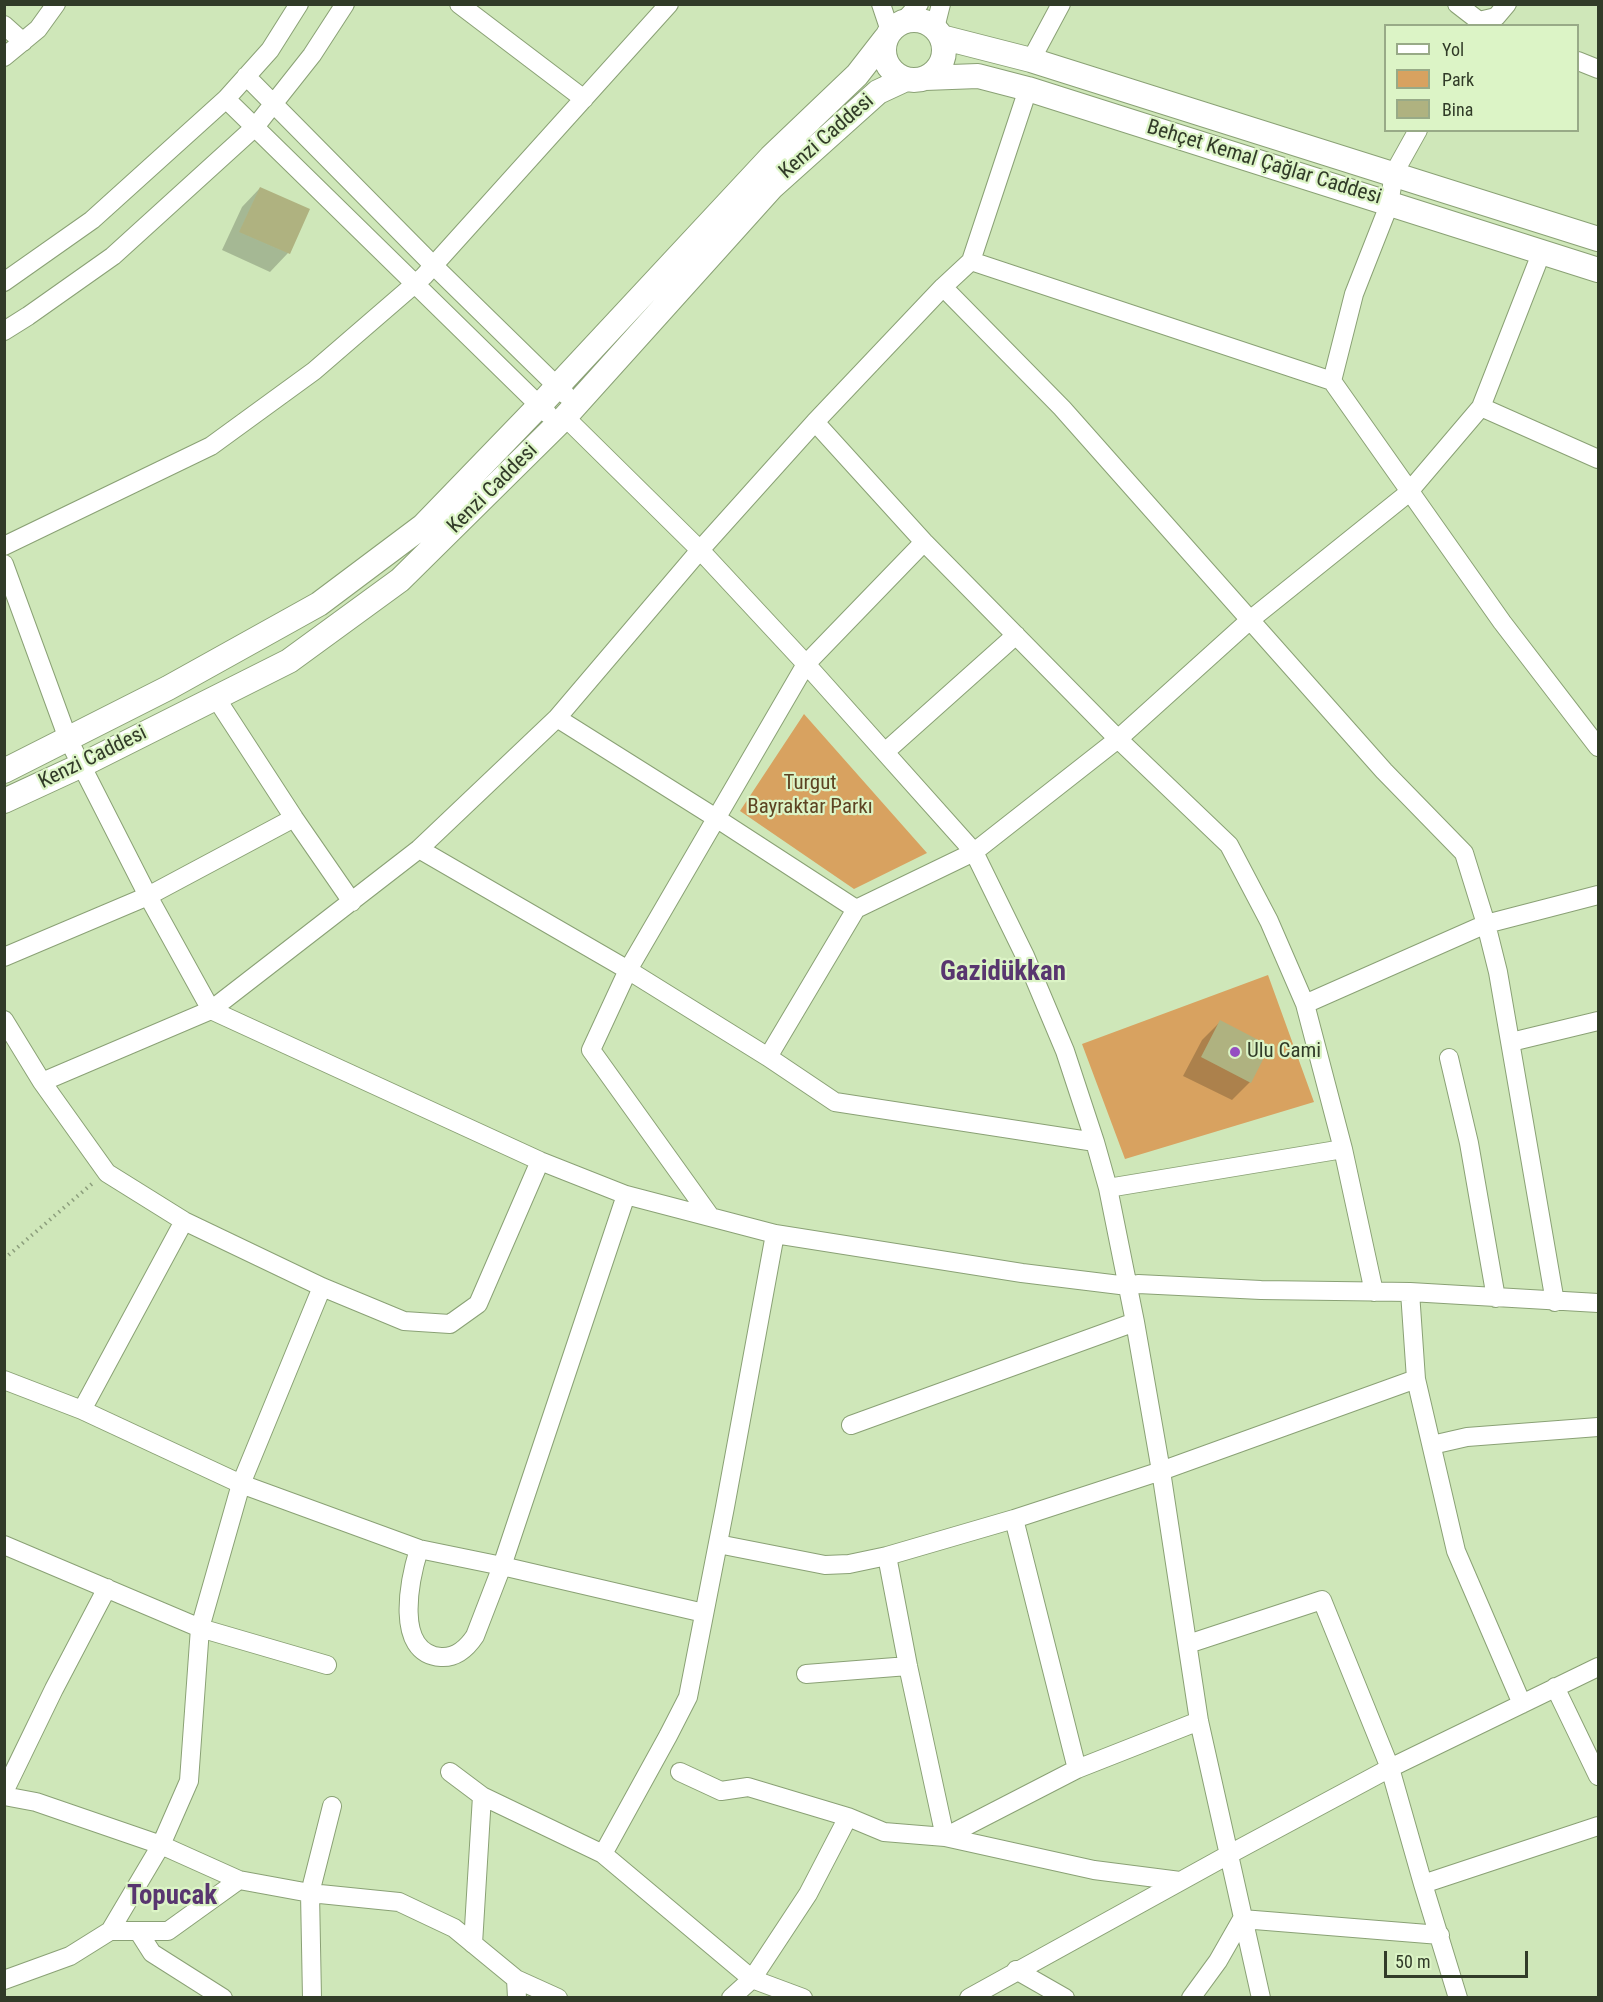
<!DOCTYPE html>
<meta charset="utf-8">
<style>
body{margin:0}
#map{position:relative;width:1603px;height:2002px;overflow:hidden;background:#cfe7b9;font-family:"Roboto Condensed",sans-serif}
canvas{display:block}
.frame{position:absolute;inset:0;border:6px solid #313b28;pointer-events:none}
.legend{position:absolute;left:1384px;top:24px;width:195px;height:108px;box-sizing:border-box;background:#dcf4c6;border:2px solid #98aa87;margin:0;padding:8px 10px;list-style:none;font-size:18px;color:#313b28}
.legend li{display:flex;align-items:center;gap:12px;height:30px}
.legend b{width:30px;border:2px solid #98aa87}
.scale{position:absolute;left:1384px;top:1951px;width:144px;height:27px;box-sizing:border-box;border:3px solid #313b28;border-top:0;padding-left:8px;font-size:18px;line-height:21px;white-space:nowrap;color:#313b28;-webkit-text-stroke:4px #dcf4c6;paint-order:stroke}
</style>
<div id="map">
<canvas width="1603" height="2002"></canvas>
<div class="frame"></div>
<ul class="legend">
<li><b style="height:8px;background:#fff"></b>Yol</li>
<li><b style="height:16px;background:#d8a260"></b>Park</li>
<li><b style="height:16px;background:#afb280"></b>Bina</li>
</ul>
<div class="scale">50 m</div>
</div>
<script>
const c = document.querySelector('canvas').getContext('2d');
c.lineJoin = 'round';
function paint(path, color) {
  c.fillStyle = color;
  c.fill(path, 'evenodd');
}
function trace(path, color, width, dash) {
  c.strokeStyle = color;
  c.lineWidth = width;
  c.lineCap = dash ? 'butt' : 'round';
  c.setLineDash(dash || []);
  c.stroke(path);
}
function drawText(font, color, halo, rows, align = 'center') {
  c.font = font + ' "Roboto Condensed",sans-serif';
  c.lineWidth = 4.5;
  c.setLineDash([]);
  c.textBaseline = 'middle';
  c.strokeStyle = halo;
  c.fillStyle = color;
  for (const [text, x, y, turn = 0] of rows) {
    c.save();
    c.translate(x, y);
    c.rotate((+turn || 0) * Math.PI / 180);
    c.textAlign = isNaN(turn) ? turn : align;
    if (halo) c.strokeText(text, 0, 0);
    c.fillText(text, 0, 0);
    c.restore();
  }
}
paint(new Path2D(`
 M804,714l123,139 -73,36 -114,-78z
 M1268,975l46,127 -189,57 -43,-115z`), '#d8a260');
paint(new Path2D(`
 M260,188l48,22 -20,43 -18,19 -48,-22 20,-43z
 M1220,1022l30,60 -18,18 -49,-24 19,-36z`), '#0003');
paint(new Path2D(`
 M260,187l50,22 -20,45 -51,-22z
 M1220,1020l50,26 -19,37 -50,-26z`), '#afb280');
const minor = new Path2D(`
 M459,4l125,95
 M881,4l9,27
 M1457,4l22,17 12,5
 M903,22l16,-18
 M1478,24l1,-3 17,-4 11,-13
 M4,25l19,17
 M935,28l6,-24
 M4,57l34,-28 18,-25
 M1031,60l30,-56
 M1578,61l20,8
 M246,76l187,189 133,130
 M226,99l322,315
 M1418,130l-24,43 -5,32 -35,89 -22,87 170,241 96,125
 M971,261l361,120
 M4,282l88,-62 134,-121 44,-49 29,-46
 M943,287l119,121 322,363 80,82 22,71 12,48 57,330
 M4,331l24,-15 85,-60 142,-129 57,-72 33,-51
 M1481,407l117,52
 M565,417l135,133 106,114 168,188 51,104 40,95 30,91 13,46 27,134 26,149 38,250 62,277
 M815,422l109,120 194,197 111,106 40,76 36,83 38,145 31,143
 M4,546l207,-100 103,-75 110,-95 245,-272
 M4,564l64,175 80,157 63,114 329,151 86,34 149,39 247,39 106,13 10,-2 123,6 149,2 188,11
 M216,698l78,120 58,84
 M557,718l159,100 140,91 118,-57 144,-113 132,-119 157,-126 74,-87 61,-156
 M885,752l131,-117
 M419,849l209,121 140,87 67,45 260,40
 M4,957l144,-61 146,-78
 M1305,1004l181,-80 112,-29
 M4,1020l38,62 65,91 77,48 138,66 82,34 46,3 28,-20 62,-143
 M1511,1042l87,-21
 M768,1057l88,-148
 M1449,1058l20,85 27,155
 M42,1082l169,-72 208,-161 138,-131 143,-168 115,-128 128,-135 28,-26 57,-172
 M1108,1188l235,-39
 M710,1216l-119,-166 37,-80 178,-306 118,-122
 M1410,1292l6,87 40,172 66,153
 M4,1380l78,30 159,74 178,65 83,17 202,47
 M82,1410l102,-189
 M851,1425l284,-103
 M1432,1445l35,-8 131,-10
 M1014,1519l63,250
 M718,1544l107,21 24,-1 38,-8
 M4,1545l196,83 127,37
 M419,1549c-9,29 -26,105 22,108 15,1 26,-9 34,-21l27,-70 124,-371
 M1188,1644l134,-44 68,168 33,116 35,114
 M806,1674l102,-8
 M1555,1687l43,89
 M1199,1721l-122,48 -132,68 -37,-171 -21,-110 127,-37 147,-48 255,-92
 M450,1772l32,24 121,58 149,125 51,19
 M680,1772l41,19 27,-4 100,30
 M4,1792l50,-103 53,-101
 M4,1796l32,6 125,43 78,35 71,13 89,9 55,26 62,51 42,19
 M603,1854l65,-118 20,-39 37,-190 50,-273
 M1423,1884l175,-58
 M110,1931h58l71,-51
 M138,1931l14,22 71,45
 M473,1944l9,-148
 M1016,1970l49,28
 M516,1979l1,19
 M4,1980l66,-24 40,-25 51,-86 28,-64 11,-153 41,-144 81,-197
 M312,1998l-2,-105 22,-87
 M731,1998l21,-19 56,-85 40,-77 36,15 61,5 149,33 86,11
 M969,1998l259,-143 162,-87 208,-101
 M1191,1998l27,-37 24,-42 198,16`);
const major = new Path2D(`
 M884 50a30 30 0 1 1 60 0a30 30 0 1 1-60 0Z
 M941,37l90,23 567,179
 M925,78l53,-2 50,13 570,181
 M4,771l164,-83 151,-84 104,-78 116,-120 232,-249 86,-82 28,-36
 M4,801l78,-36 207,-104 111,-81 165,-163 207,-230 106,-95 28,-13`);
trace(minor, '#8aa175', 20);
trace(major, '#8aa175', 26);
trace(new Path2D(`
 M4,1259l90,-77`), '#8c9e7c', 4, [1.5, 4.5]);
trace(minor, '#fff', 18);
trace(major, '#fff', 24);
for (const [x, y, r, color] of [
 [1235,1052,6,"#954ec2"]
]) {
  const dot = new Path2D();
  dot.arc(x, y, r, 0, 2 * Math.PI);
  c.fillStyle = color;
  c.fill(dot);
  trace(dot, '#dcf4c6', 2);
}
drawText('21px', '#313b28', '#dcf4c6', [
 ["Kenzi Caddesi",827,137,-41],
 ["Behçet Kemal Çağlar Caddesi",1264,163,17],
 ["Kenzi Caddesi",493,489,-45],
 ["Kenzi Caddesi",93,758,-26]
]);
drawText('21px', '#5d4322', '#dcf4c6', [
 ["Turgut",810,784],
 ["Bayraktar Parkı",810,808]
]);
drawText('21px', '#313b28', '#dcf4c6', [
 ["Ulu Cami",1247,1052]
], 'left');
drawText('bold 27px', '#58366f', '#dcf4c6', [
 ["Gazidükkan",1003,973],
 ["Topucak",172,1897]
]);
</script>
